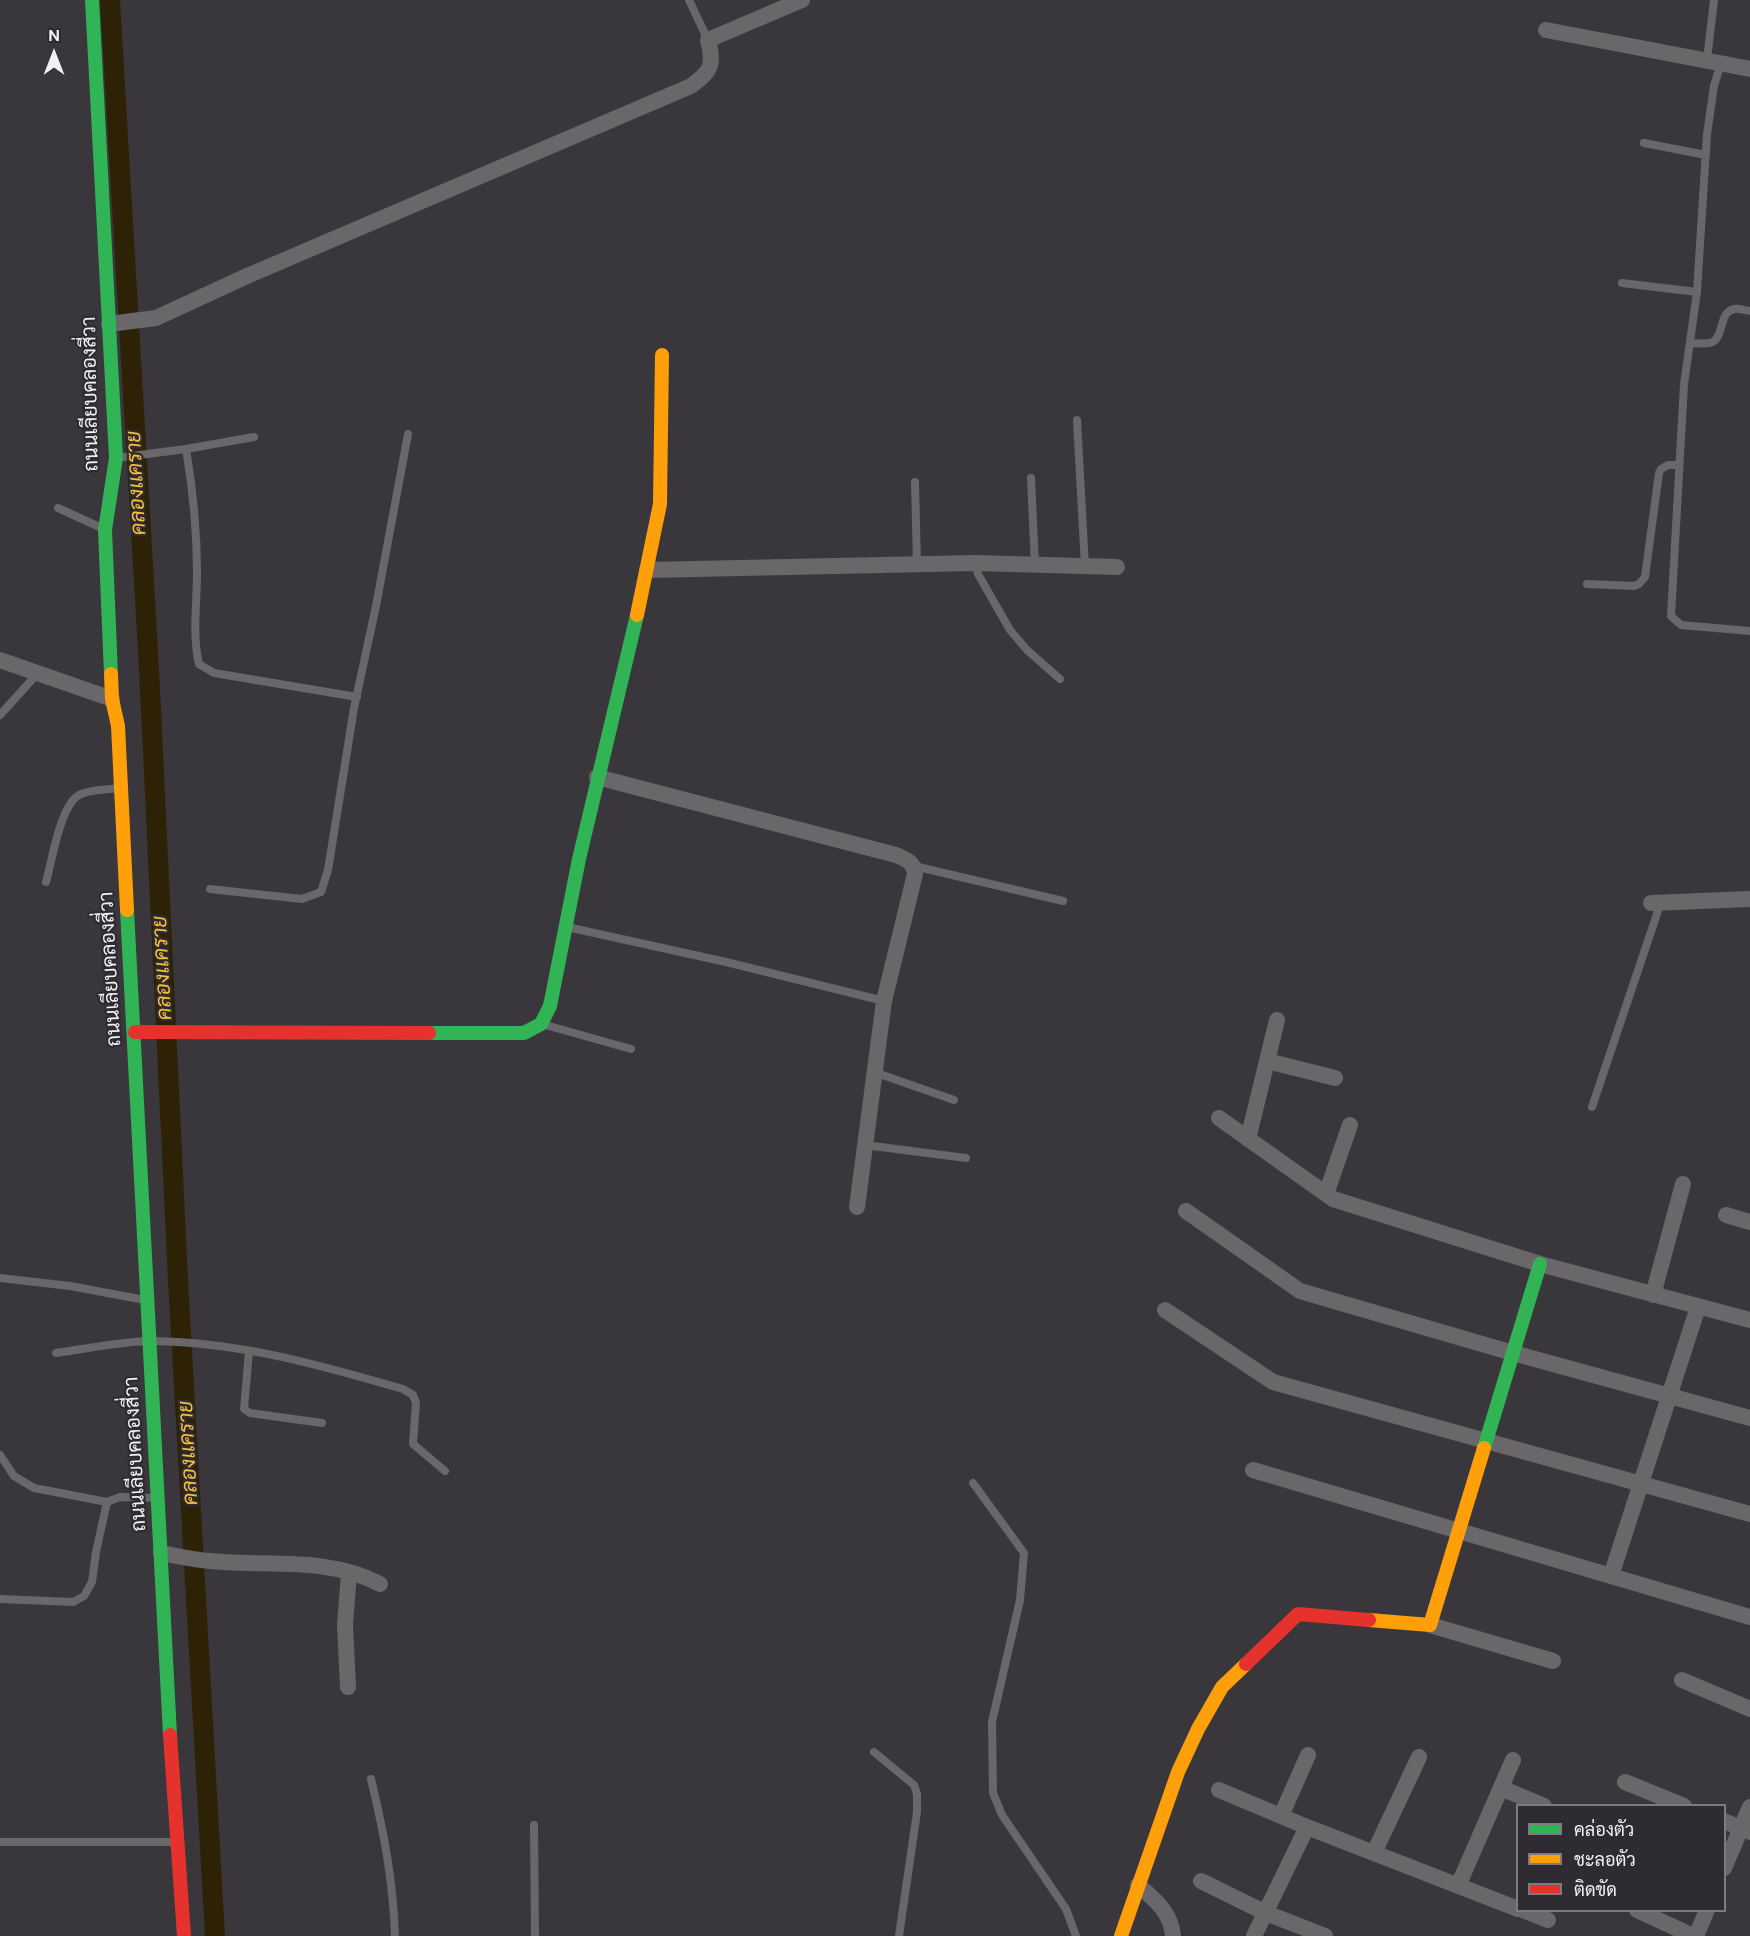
<!DOCTYPE html>
<meta charset="utf-8">
<style>
body{margin:0}
#map{position:relative;width:1750px;height:1936px;overflow:hidden;background:#39373b;font-family:"DM Sans",Sarabun,sans-serif}
canvas{display:block}
.legend{position:absolute;left:1516px;top:1804px;width:210px;height:108px;box-sizing:border-box;background:#2f2b32;border:2px solid #7d7a80;margin:0;padding:8px 10px;list-style:none;font-size:18px;color:#f3f0f5}
.legend li{display:flex;align-items:center;gap:12px;height:30px}
.legend b{width:30px;border:2px solid #7d7a80}
.north{position:absolute;left:24px;top:24px;width:60px;height:60px;-webkit-text-stroke:4px #2f2b32;paint-order:stroke;rotate:0deg;font-size:16px;font-weight:700;line-height:24px;text-align:center;color:#f3f0f5}
.north::after{content:'';display:block;margin:auto;width:21px;height:27px;background:#f3f0f5;clip-path:polygon(50% 0,100% 100%,50% 72%,0 100%)}
</style>
<div id="map">
<canvas width="1750" height="1936"></canvas>
<ul class="legend">
<li><b style="height:8px;background:#30b455"></b>คล่องตัว</li>
<li><b style="height:8px;background:#ff9f0a"></b>ชะลอตัว</li>
<li><b style="height:8px;background:#e5322d"></b>ติดขัด</li>
</ul>
<div class="north">N</div>
</div>
<script>
const c = document.querySelector('canvas').getContext('2d');
c.lineJoin = 'round';
function trace(path, color, width, dash) {
  c.strokeStyle = color;
  c.lineWidth = width;
  c.lineCap = dash ? 'butt' : 'round';
  c.setLineDash(dash || []);
  c.stroke(path);
}
function drawText(font, color, halo, rows, align = 'center') {
  c.font = font + ' "DM Sans",Sarabun,sans-serif';
  c.lineWidth = 4.5;
  c.setLineDash([]);
  c.textBaseline = 'middle';
  c.strokeStyle = halo;
  c.fillStyle = color;
  for (const [text, x, y, turn = 0] of rows) {
    c.save();
    c.translate(x, y);
    c.rotate((+turn || 0) * Math.PI / 180);
    c.textAlign = isNaN(turn) ? turn : align;
    if (halo) c.strokeText(text, 0, 0);
    c.fillText(text, 0, 0);
    c.restore();
  }
}
trace(new Path2D(`
 M110,0l39,668 29,612 37,656`), '#2e2206', 20);
trace(new Path2D(`
 M689,0l19,40
 M1707,60l7,-60
 M1721,63l-7,23 -7,48 -10,158 -13,92 -13,232 10,9 69,6
 M1644,143l62,12
 M1622,283l75,9
 M1690,343c6,0 14,1 20,0 15,-4 8,-32 25,-34 4,-1 11,2 15,2
 M1077,420l8,146
 M186,449l68,-12
 M116,458l70,-9c7,41 11,82 11,124 0,30 -5,61 2,91l15,9 143,24
 M1031,478l4,87
 M915,482l2,83
 M58,508l46,21
 M975,563l3,11 32,56 17,20 33,29
 M1587,584l47,2 5,-2 6,-7 14,-104 2,-4 7,-4h11
 M0,715l38,-42
 M914,866l149,35
 M46,882c6,-21 14,-76 33,-87 8,-5 31,-6 42,-7
 M210,889l92,10 19,-7 7,-22 26,-162 22,-102 32,-172
 M567,927l159,35 158,39
 M542,1024l89,25
 M874,1072l80,28
 M1592,1107l69,-205
 M865,1145l101,13
 M0,1278l70,8 75,14
 M249,1351l-5,58 6,4 72,10
 M56,1353c29,-4 67,-12 96,-12 87,1 168,24 251,48l10,6 3,8 -3,41 32,27
 M0,1455l14,21 20,12 73,14
 M973,1483l51,70 -4,47 -28,122 1,71 9,22 64,94 10,27
 M0,1599l73,3 11,-6 8,-14 4,-30 11,-50 13,-5 36,1
 M874,1752l40,33 3,9v18l-18,124
 M371,1779c13,54 22,101 24,157
 M534,1825l1,111
 M0,1842h177`), '#69676a', 8);
trace(new Path2D(`
 M1546,30l204,39
 M109,324l47,-6 91,-42 444,-190c21,-15 23,-21 17,-46l94,-40
 M647,570l328,-7 142,4
 M0,660l112,39
 M597,777l299,78c11,5 18,7 19,19l-31,127 -27,206
 M1651,903l99,-4
 M1267,1061l68,17
 M1219,1118l114,81 207,65 210,56
 M1248,1139l29,-119
 M1326,1194l24,-69
 M1186,1211l114,80 213,62 237,65
 M1726,1215l24,7
 M1653,1295l30,-111
 M1165,1310l108,72 477,132
 M1253,1470l497,147
 M161,1553c16,3 33,7 50,8 57,6 116,-5 169,23
 M1611,1576l87,-269
 M1430,1625l123,36
 M1682,1680l68,29
 M348,1687l-3,-62 4,-53
 M1625,1782l59,24
 M1501,1788l43,18
 M1219,1790l88,37 211,82
 M1281,1816l27,-61
 M1724,1821l26,11
 M1374,1853l45,-96
 M1724,1868l26,-61
 M1201,1881l65,32 59,23
 M1138,1885c17,15 33,27 35,51
 M1458,1886l55,-126
 M1523,1910l25,10
 M1637,1910l56,26
 M1254,1936l53,-109
 M1696,1936l11,-26`), '#69676a', 16);
trace(new Path2D(`
 M92,0l24,458 -11,72 6,144
 M127,910l43,825
 M429,1033h95l17,-9 9,-18 29,-147 58,-244
 M1484,1448l56,-184`), '#30b455', 14);
trace(new Path2D(`
 M637,615l23,-111 2,-149
 M111,674l1,25 6,27 9,184
 M1369,1620l61,5 54,-177
 M1121,1936l57,-164 20,-43 24,-42 24,-23`), '#ff9f0a', 14);
trace(new Path2D(`
 M135,1032l294,1
 M1246,1664l52,-50 71,6
 M170,1735l14,201`), '#e5322d', 14);
drawText('20px', '#f3f0f5', '#2f2b32', [
 ["ถนนเลียบคลองสี่วา",91,394,-91],
 ["ถนนเลียบคลองสี่วา",111,969,-93],
 ["ถนนเลียบคลองสี่วา",136,1454,-93]
]);
drawText('italic 21px', '#f6c137', '#2f2b32', [
 ["คลองเเคราย",137,483,-93],
 ["คลองเเคราย",163,968,-93],
 ["คลองเเคราย",189,1453,-93]
]);
</script>
